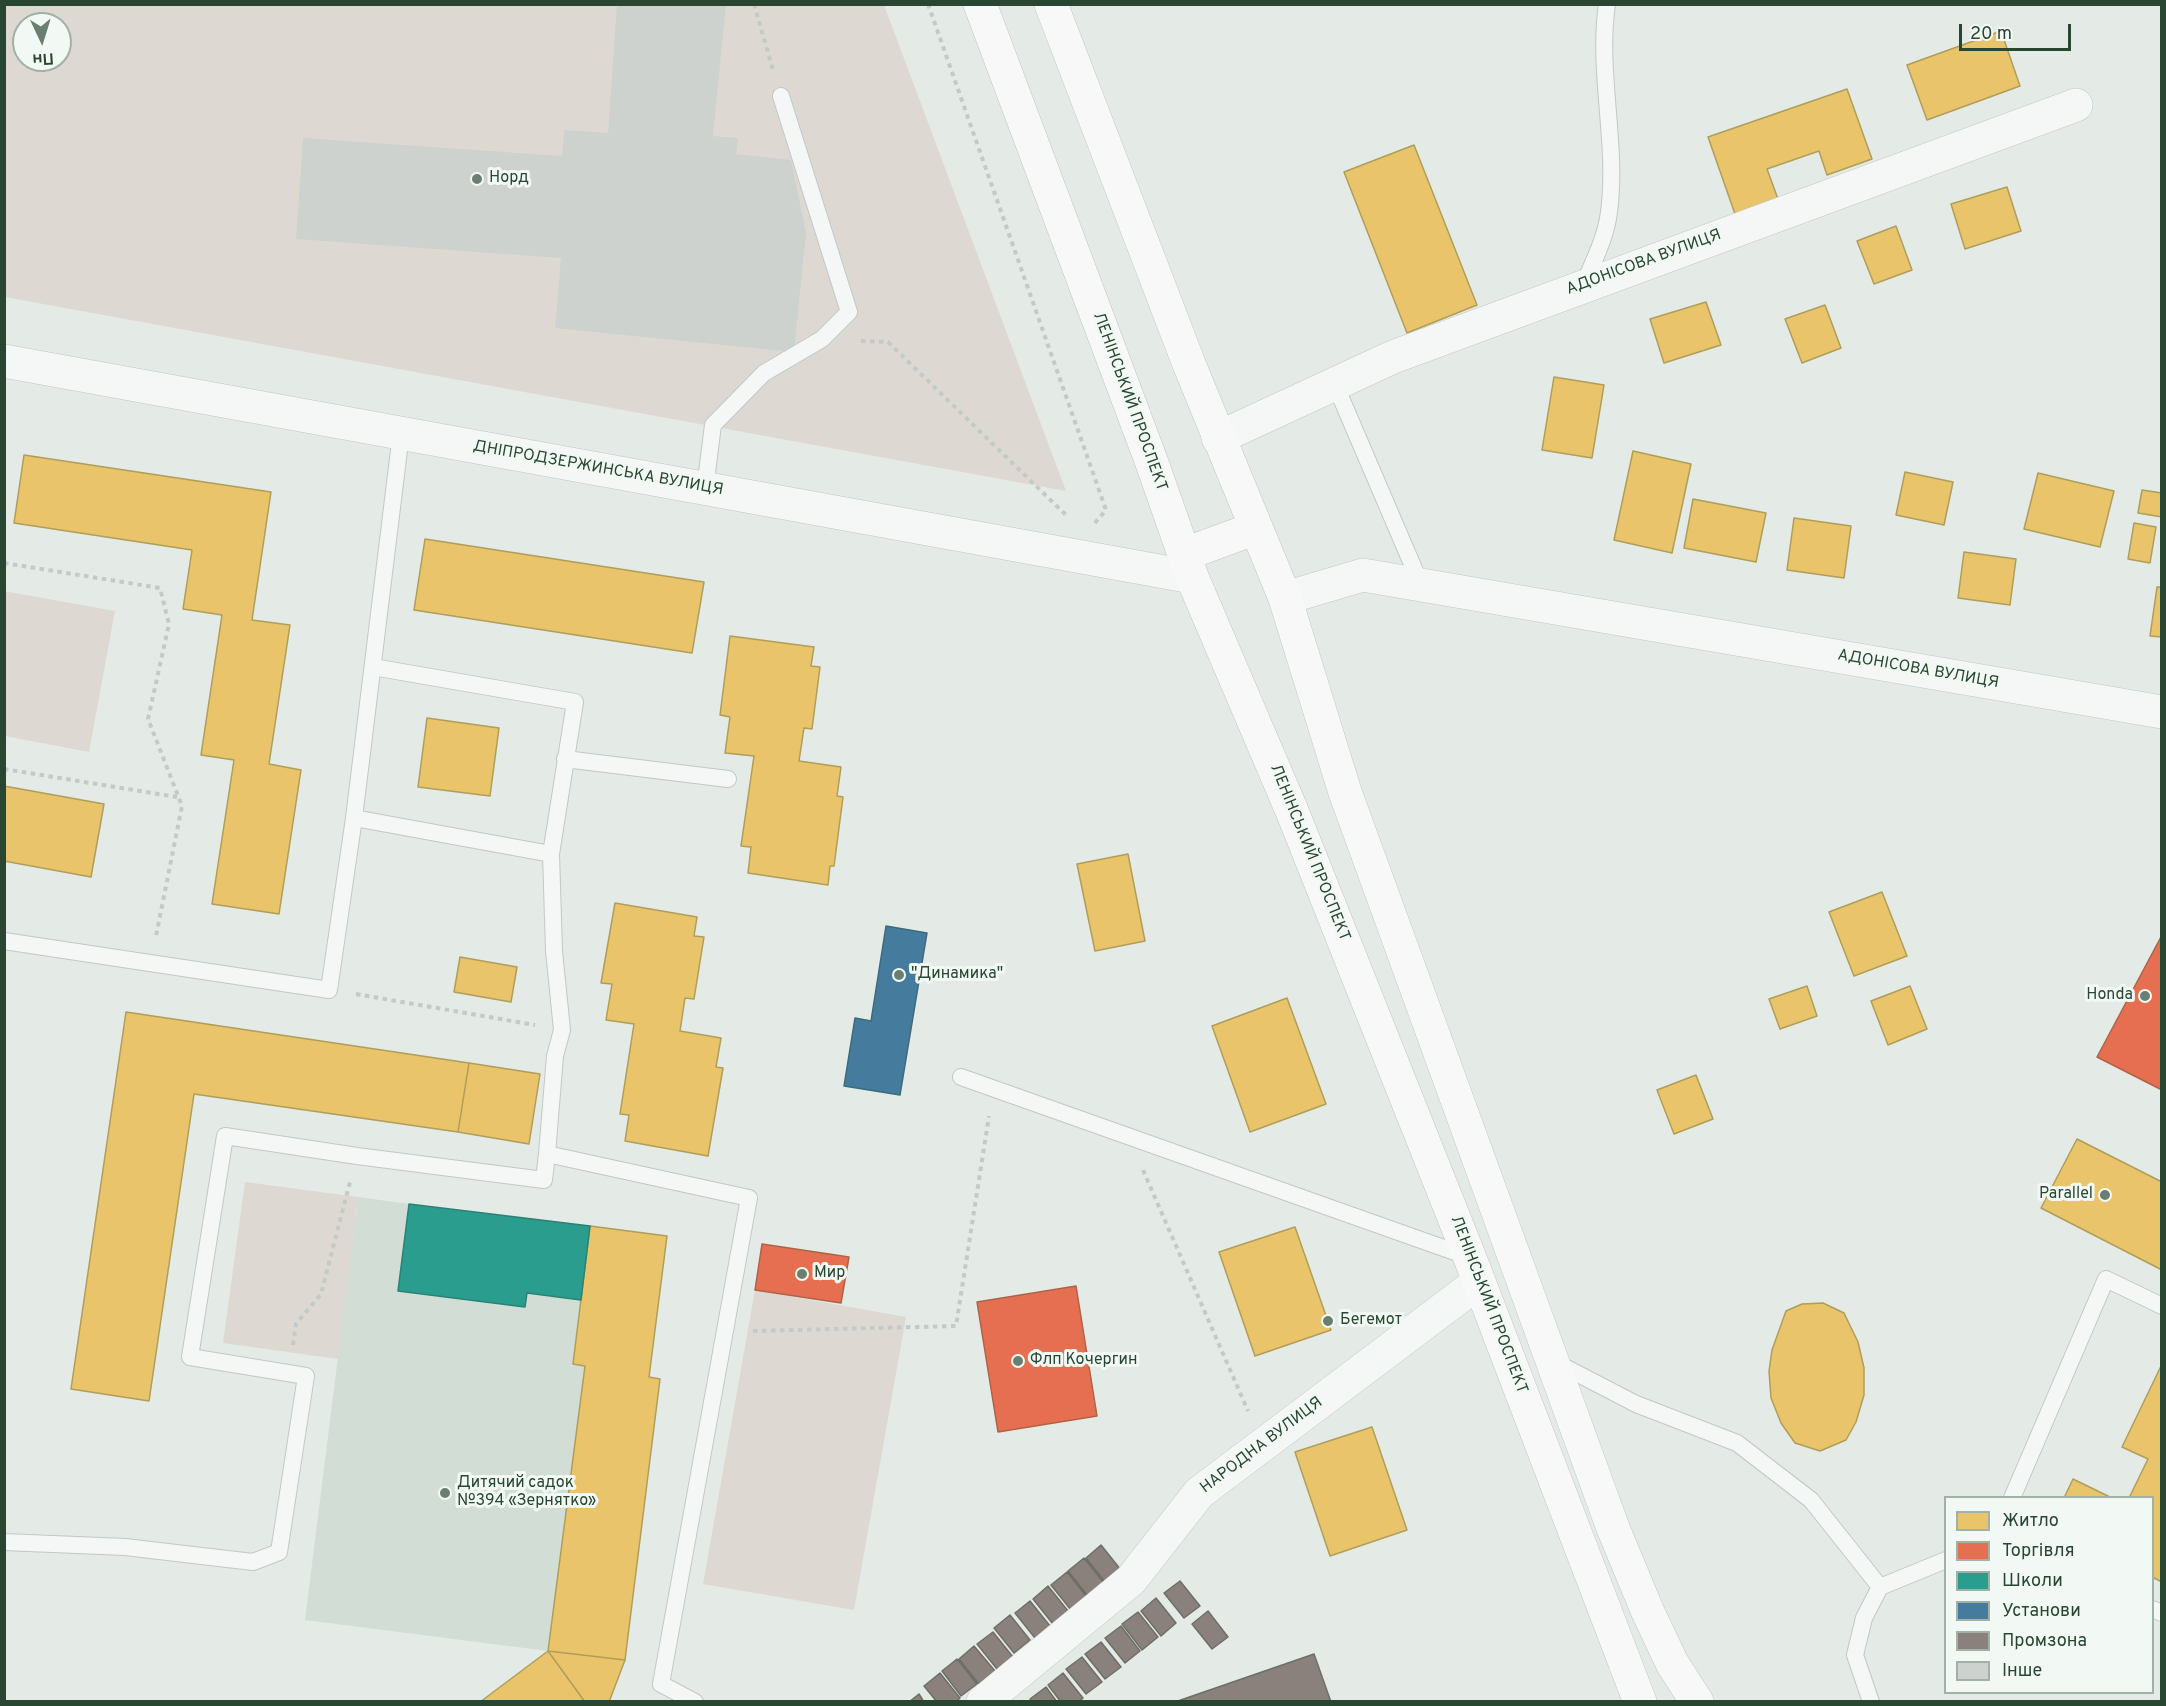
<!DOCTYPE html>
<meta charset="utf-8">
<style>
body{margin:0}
#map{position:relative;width:2166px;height:1706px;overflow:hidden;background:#e4eae6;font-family:Overpass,sans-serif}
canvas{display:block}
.frame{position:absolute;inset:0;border:6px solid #284631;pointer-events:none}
.legend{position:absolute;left:1944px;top:1496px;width:210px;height:198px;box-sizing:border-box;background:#f2f9f4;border:2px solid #a1b1a6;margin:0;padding:8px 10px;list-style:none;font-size:18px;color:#284631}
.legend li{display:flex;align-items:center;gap:12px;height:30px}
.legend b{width:30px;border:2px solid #a1b1a6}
.north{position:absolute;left:12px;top:12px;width:60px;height:60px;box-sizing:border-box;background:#f2f9f4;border:2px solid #a1b1a6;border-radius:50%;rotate:176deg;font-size:16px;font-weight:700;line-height:24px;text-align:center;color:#284631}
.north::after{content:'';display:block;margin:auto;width:21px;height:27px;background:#6a7f70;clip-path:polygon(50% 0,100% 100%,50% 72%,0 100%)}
.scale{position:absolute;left:1959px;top:24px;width:112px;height:27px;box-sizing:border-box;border:3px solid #284631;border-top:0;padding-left:8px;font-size:18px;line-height:21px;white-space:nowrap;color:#284631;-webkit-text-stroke:4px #f2f9f4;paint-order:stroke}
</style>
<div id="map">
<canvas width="2166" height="1706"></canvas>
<div class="frame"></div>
<ul class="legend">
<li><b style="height:16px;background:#e9c46a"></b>Житло</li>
<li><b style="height:16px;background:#e76f51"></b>Торгівля</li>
<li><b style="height:16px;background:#2a9d8f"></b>Школи</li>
<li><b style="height:16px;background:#457b9d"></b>Установи</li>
<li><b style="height:16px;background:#8a817c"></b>Промзона</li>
<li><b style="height:16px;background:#cdd2ce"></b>Інше</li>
</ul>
<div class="north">Пн</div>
<div class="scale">20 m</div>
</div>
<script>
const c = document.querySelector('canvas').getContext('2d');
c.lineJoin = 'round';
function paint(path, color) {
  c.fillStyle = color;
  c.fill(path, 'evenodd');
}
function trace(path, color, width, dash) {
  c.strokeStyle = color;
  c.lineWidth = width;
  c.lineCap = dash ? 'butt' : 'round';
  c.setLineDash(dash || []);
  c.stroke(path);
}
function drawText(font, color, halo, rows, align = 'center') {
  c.font = font + ' Overpass,sans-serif';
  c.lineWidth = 6;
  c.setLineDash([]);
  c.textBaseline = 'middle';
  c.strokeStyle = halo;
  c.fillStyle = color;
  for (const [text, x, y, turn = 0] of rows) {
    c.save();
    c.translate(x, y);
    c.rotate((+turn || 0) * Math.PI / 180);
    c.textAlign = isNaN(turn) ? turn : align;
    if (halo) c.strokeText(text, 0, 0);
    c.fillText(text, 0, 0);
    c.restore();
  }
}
paint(new Path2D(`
 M358,1197l51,7 -10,87 126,16 2,-14 54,7 -8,63 12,3 -37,285 -243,-31z`), '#d2ddd5');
paint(new Path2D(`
 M4,5h880l182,486 -1061,-194zM24,24h36v36h-36z
 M4,591l111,20 -26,141 -84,-16z
 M245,1182l113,15 -20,162 -115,-16z
 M755,1290l151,27 -52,293 -151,-26z`), '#ddd9d2');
const homes = new Path2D(`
 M2001,31l19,55 -93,34 -20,-55z
 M1847,89l25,70 -45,16 -8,-24 -52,18 11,30 -43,15 -27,-77z
 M1414,145l63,160 -70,28 -63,-161z
 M2007,187l14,44 -56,18 -14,-45z
 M1896,226l16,44 -38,14 -17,-43z
 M1706,302l15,43 -57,18 -14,-44z
 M1825,305l16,43 -39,15 -17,-44z
 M1554,377l50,8 -12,73 -50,-8z
 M1633,451l58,13 -19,89 -58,-13z
 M24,455l247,37 -19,128 38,5 -21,139 32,6 -22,144 -67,-10 22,-144 -33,-5 21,-140 -39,-6 9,-59 -178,-27z
 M1905,472l48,10 -9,43 -48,-10z
 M2038,473l76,18 -14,56 -76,-18z
 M2142,490l20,3v24l-24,-4z
 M1693,499l73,14 -10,49 -72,-14z
 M1794,518l57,8 -7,52 -57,-8z
 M2134,523l22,4 -6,36 -22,-4z
 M425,539l279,43 -12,71 -278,-43z
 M1964,552l52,7 -6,46 -52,-7z
 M2157,587h5v50l-12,-1z
 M730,636l84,11 -3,19 9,1 -8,62 -8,-1 -5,33 42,6 -4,29 6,1 -9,69h-4l-2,19 -80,-12 3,-26 -10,-1 13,-90 -29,-3 5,-36 -10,-2z
 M427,718l72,10 -9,68 -72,-9z
 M4,786l100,18 -13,73 -87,-16z
 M1128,854l17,87 -50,10 -18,-87z
 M1882,892l25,64 -53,20 -25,-64z
 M615,903l82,14 -3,19 10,1 -10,62 -9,-1 -5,33 41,7 -5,29 7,1 -15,88 -83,-15 4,-26 -9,-1 14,-90 -28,-4 6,-36 -11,-1z
 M460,957l57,10 -6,35 -57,-10z
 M1807,986l10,30 -37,13 -11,-30z
 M1910,986l17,43 -39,16 -17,-44z
 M1287,998l39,106 -76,28 -38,-106z
 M126,1012l343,51 -11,69 -264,-38 -45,307 -78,-12z
 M469,1063l71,11 -11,70 -71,-12z
 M1696,1075l17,44 -39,15 -17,-44z
 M2077,1139l85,43v88l-121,-62z
 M590,1226l77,10 -18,141 11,2 -35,281 -77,-9 37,-285 -12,-2z
 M1295,1227l36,103 -76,26 -36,-104z
 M1823,1303l21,10 14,29 6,26v27l-8,27 -10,18 -26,11 -25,-8 -14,-20 -10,-25 -2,-27 3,-21 14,-39 16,-7z
 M2162,1364v218l-10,-5v-79h-23l19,-39 -26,-12z
 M1372,1427l35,103 -77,26 -35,-104z
 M2073,1479l39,19h-48z
 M548,1651l77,9 -16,42h-24z
 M548,1651l37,51h-105z`);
paint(homes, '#e9c46a');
trace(homes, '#af9e59', 1.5);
const shops = new Path2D(`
 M2162,935v155l-65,-33z
 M762,1244l87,13 -8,46 -86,-13z
 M1076,1286l21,130 -99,16 -21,-130z`);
paint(shops, '#e76f51');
trace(shops, '#ae6347', 1.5);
const schools = new Path2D(`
 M409,1204l181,22 -9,74 -54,-7 -2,14 -127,-16z`);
paint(schools, '#2a9d8f');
trace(schools, '#298373', 1.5);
const public = new Path2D(`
 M886,926l41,7 -27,162 -56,-9 11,-68 16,3z`);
paint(public, '#457b9d');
trace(public, '#3c6b7d', 1.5);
const industry = new Path2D(`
 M1101,1545l20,25 -15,13 -20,-25z
 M1084,1558l20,25 -16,13 -20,-25z
 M1067,1572l20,25 -16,13 -20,-25z
 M1180,1581l20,25 -16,12 -20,-25z
 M1048,1586l20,25 -15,13 -20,-25z
 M1156,1598l20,25 -15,13 -20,-25z
 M1030,1601l20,25 -15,12 -20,-25z
 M1208,1611l20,26 -16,12 -20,-25z
 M1138,1612l20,25 -16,13 -20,-26z
 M1010,1615l20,25 -16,13 -20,-25z
 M1121,1626l19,25 -15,12 -20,-25z
 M993,1632l20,25 -16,12 -20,-25z
 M1101,1642l20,25 -16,12 -20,-25z
 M974,1646l21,25 -16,13 -20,-25z
 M1314,1654l17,48h-156z
 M1082,1657l20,25 -16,12 -20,-25z
 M957,1659l20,25 -16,12 -19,-25z
 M940,1673l20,25 -4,4h-19l-13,-16z
 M1063,1673l20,25 -4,4h-18l-13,-17z
 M1046,1687l11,15h-25l-2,-3z
 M919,1694l5,8h-15z`);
paint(industry, '#8a817c');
trace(industry, '#6d6f66', 1.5);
paint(new Path2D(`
 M617,4h109l-13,132 25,2 -2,16 55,6 15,73 -12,119 -239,-24 6,-70 -265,-19 7,-101 259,18 2,-26 44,3z`), '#cdd2ce');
const service = new Path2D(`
 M1583,286c10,-24 23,-48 26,-74 9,-69 -12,-139 -2,-208
 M1335,384l86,201
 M401,434l-47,384 197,36 3,97 8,79 -7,26 -8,98 202,44 -88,486 34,18
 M705,488l8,-63 51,-52 58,-34 27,-27 -68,-216
 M373,667l202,35 -24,152
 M565,759l163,20
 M4,941l325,49 25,-172
 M961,1077l508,180
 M1555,1362l81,42 101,39 74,57 69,87
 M2012,1498l94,-219 56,27
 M4,1542l121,5 128,15 26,-10 27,-176 -116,-19 35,-221 132,20 187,24 3,-26
 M2152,1609l10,4
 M1871,1702l-16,-47 9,-37 16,-31 66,-27`);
const minor = new Path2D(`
 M4,361l1188,216
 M1218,438l175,-81 683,-252
 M1285,598l78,-23 799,137
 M983,1702l148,-122 68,-87 280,-211`);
const primary = new Path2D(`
 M980,4l172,459 40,114 100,234 178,447 170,444
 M1051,4l138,360 96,234 60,194 268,736 34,82 25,53 25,39
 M1185,554l71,-26`);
trace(service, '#c2c8c4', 18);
trace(minor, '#c2c8c4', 34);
trace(primary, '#c0c8c3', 34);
trace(new Path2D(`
 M754,4l19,66
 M928,4l178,506 -12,14
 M861,341l27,1 180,175
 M4,563l156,25 9,36 -21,95 34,87 -26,130
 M4,769l173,28
 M356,994l179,31
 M1143,1170l105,241
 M753,1331l203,-5 33,-210
 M293,1345l3,-21 25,-30 29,-112`), '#c3cac7', 4, [4.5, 4.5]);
trace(service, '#f4f7f5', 16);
trace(minor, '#f4f7f5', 33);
trace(primary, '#f8f8f8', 33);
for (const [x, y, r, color] of [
 [477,179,6,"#6a7f70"],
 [899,975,6,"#6a7f70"],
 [2145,996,6,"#6a7f70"],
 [2105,1195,6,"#6a7f70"],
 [802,1274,6,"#6a7f70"],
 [1328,1321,6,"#6a7f70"],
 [1018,1361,6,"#6a7f70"],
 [445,1493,6,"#6a7f70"]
]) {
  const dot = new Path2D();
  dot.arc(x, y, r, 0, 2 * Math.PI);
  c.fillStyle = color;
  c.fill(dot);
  trace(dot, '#f2f9f4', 2);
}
drawText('16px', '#284631', '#f2f9f4', [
 ["Норд",489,179],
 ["\"Динамика\"",911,975],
 ["Honda",2133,996,"right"],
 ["Parallel",2093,1195,"right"],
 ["Мир",814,1274],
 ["Бегемот",1340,1321],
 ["Флп Кочергин",1030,1361],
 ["Дитячий садок",457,1484],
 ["№394 «Зернятко»",457,1502]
], 'left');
drawText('16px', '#284631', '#f2f9f4', [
 ["АДОНІСОВА ВУЛИЦЯ",1644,263,-20],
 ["ЛЕНІНСЬКИЙ ПРОСПЕКТ",1129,402,70],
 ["ДНІПРОДЗЕРЖИНСЬКА ВУЛИЦЯ",598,469,10],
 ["АДОНІСОВА ВУЛИЦЯ",1918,670,10],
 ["ЛЕНІНСЬКИЙ ПРОСПЕКТ",1309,853,68],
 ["ЛЕНІНСЬКИЙ ПРОСПЕКТ",1488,1305,69],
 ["НАРОДНА ВУЛИЦЯ",1262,1446,-37]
]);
</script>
